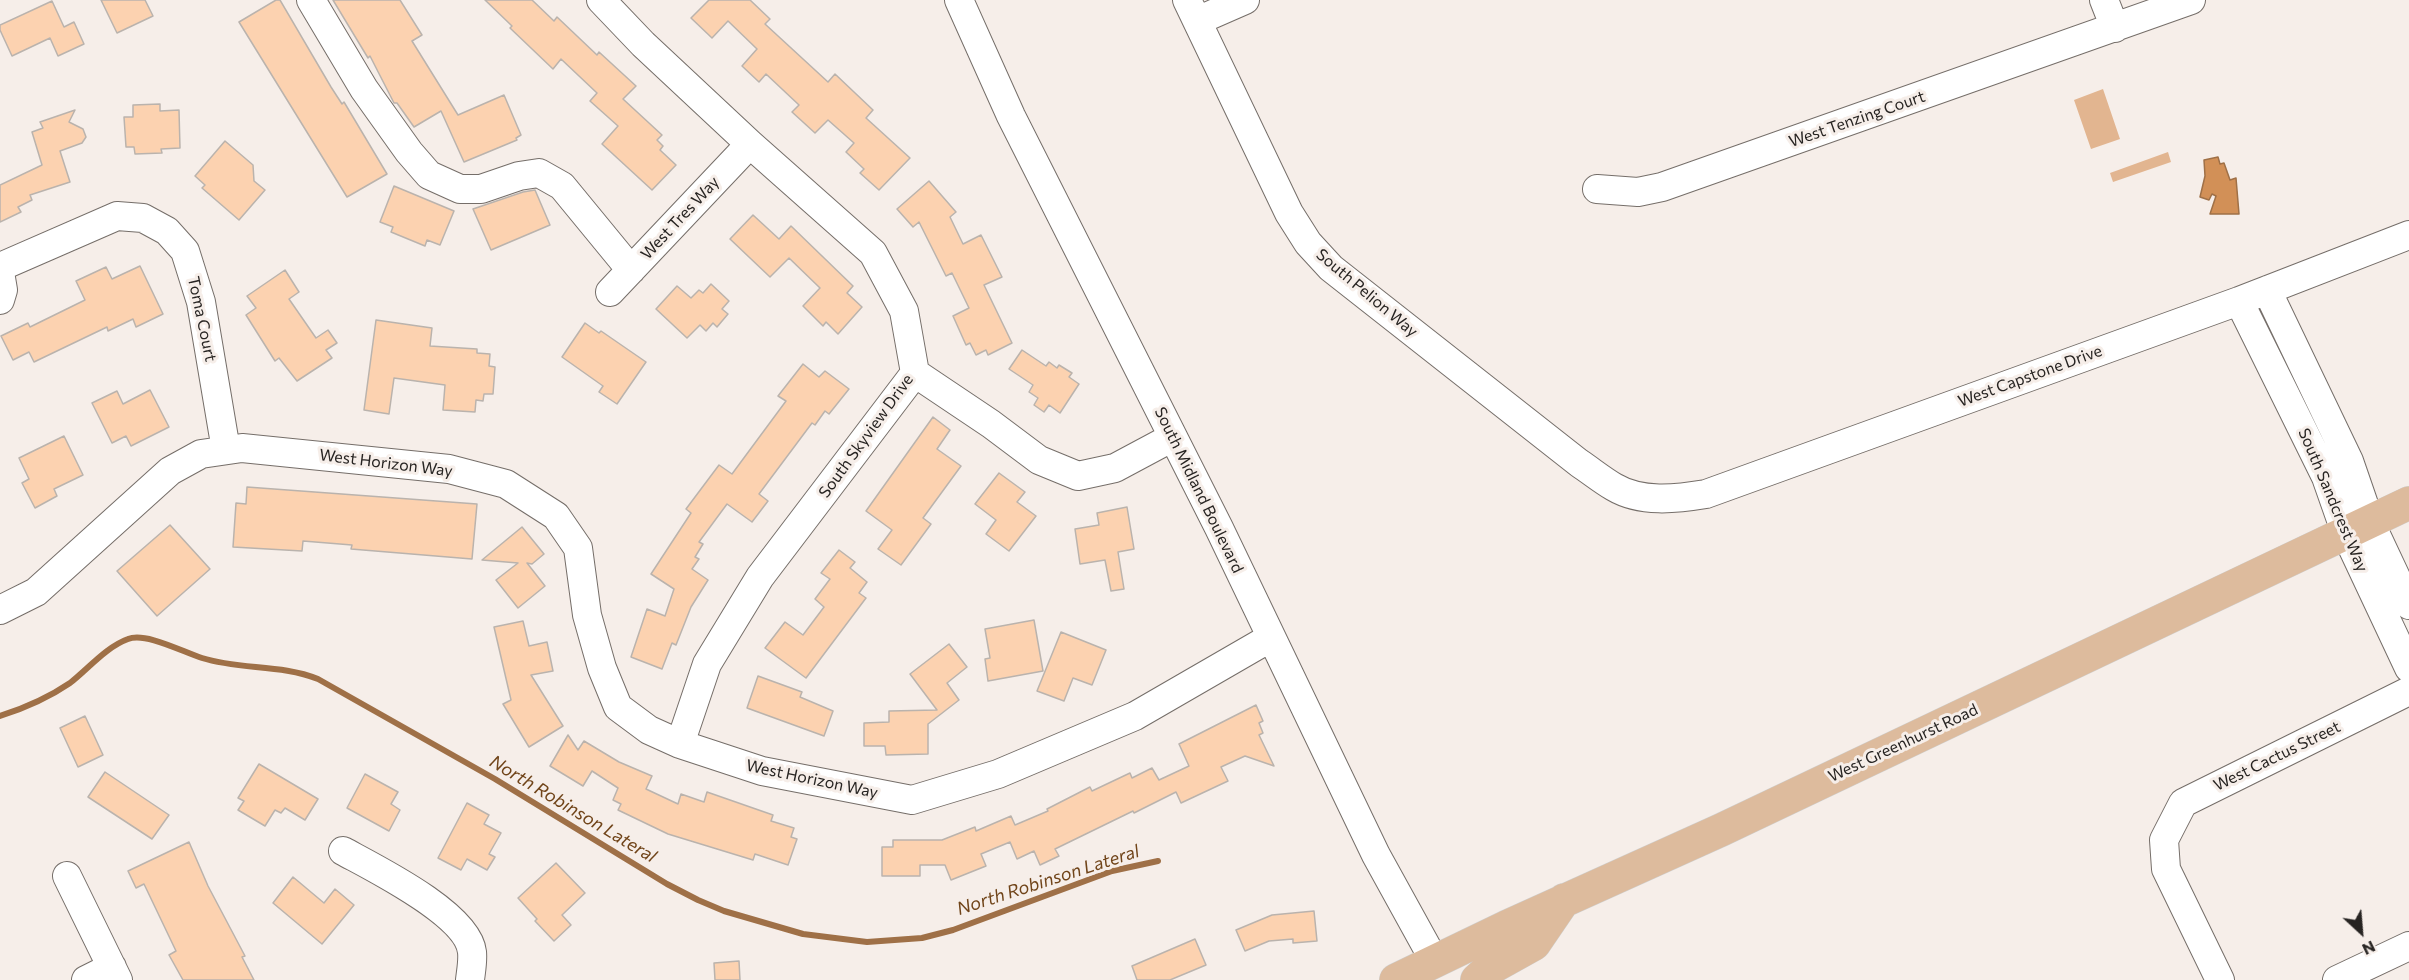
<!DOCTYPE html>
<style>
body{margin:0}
#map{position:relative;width:2409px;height:980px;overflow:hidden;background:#f6eee9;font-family:Commissioner,sans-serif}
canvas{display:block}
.north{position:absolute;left:2331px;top:902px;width:60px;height:60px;-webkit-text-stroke:4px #f6eee9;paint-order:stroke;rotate:154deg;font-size:16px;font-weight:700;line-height:24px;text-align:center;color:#272422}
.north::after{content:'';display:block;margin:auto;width:21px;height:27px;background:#272422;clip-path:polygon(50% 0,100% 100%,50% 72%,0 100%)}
</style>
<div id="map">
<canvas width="2409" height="980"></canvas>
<div class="north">N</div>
</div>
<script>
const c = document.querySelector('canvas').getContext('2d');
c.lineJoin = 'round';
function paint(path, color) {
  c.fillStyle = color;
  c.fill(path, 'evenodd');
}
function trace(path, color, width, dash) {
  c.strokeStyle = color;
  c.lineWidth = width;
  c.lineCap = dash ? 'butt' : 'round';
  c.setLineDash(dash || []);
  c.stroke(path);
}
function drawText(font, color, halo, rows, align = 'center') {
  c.font = font + ' Commissioner,sans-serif';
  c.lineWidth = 6;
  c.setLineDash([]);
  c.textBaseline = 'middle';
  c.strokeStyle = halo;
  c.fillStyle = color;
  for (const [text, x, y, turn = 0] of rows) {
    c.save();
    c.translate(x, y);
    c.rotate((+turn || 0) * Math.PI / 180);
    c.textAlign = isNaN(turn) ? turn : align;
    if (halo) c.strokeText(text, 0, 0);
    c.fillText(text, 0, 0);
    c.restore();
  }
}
paint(new Path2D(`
 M2103,89l17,50 -29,10 -17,-49z
 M2168,152l3,10 -58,20 -3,-9z`), '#e2b590');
const water = new Path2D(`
 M2218,157l2,7 4,-1 6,17 6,-2 3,36h-29l6,-18 -4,-2 -3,6 -9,-3 5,-21 -1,-16z`);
paint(water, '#d29057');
trace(water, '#9f7047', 1.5);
trace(new Path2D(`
 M0,716c25,-8 48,-18 70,-33 18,-14 36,-36 58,-44 18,-7 55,13 74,19 38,12 79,6 116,21l177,100 172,105 31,16 26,11 79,23 64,8 55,-4 31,-8 159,-59 46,-10`), '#9f7047', 6);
const building = new Path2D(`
 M101,0h44l8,16 -36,17z
 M276,0h4l51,87 11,17 2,-2 43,72 -40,23 -108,-175z
 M333,0h67l22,35 -10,6 46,74 46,-20 17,40 -5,3 1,2 -53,22 -23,-51 -27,16 -17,-24h-3l-24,-47 -2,2z
 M485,0h47l22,21 3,-4 40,38 2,-3 37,34 -13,13 39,36 -5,5 6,6 -3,4 16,15 -24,25 -50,-46 16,-18 -28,-25 7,-8 -36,-34 -8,10 -43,-41 2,-2z
 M709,0h41l20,19 -5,5 63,58 7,-8 38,36 -7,8 44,40 -31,32 -19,-17 4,-4 -18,-17 8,-9 -26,-23 -13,13 -23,-21 7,-7 -33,-31 -7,8 -17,-16 15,-17 -29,-28 -16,17 -21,-20z
 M52,1l12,26 10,-5 10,22 -26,12 -8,-18 -38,18 -12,-26v-5z
 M160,104v7l19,-1 1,38 -19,1 1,4 -27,1 -1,-7h-8l-2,-30h9v-12z
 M75,110l-6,12 14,7 3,8 -4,6 -22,8 10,31 -40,13 2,5 -14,7 3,5 -21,10v-37l42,-20 -10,-33 11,-4 -3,-6z
 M225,141l28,24 1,16 11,9 -26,30 -37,-32 3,-3 -10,-9z
 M929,181l27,31 -6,5 13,27 18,-9 21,42 -18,8 28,58 -24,12 -2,-5 -10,5 -6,-12 -4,2 -13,-29 16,-8 -17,-35 -6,3 -27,-54 -6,5 -16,-18z
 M394,186l60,25 -14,34 -13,-5 -2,6 -34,-14 2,-5 -13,-5z
 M535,190l15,35 -59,25 -18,-41 50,-17z
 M753,215l26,24 12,-13 62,60 -6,7 15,14 -24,27 -12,-12 -3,4 -20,-20 17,-18 -31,-30 -19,19 -40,-38z
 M140,266l23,48 -27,13 -3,-8 -25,12 -1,-4 -73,35 -5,-10 -16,8 -12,-24 27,-13 2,4 55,-27 -9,-19 30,-14 6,12z
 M285,270l14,22 -10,7 27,39 12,-8 9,13 -11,7 6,8 -35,23 -18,-23 -4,3 -29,-46 10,-7 -9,-12z
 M711,284l18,17 -7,8 6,5 -11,13 -4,-4 -7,8 -6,-6 -13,13 -31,-29 21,-23 14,12 8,-8 4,3z
 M376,320l56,8 -2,18 47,3v4l13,1 -1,12 6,1 -2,27h-9l-1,7 -7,-1 -1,12 -32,-2 2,-25 -51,-7 -5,36 -25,-4z
 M585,323l14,10 2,-2 45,31 -29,42 -18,-12 4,-6 -41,-29z
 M1022,350l24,16 3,-4 8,6 2,-3 13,8 -3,4 10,7 -19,29 -11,-8 -5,7 -10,-7 4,-7 -9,-6 4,-7 -24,-16z
 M803,364l16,13 6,-6 24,18 -20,25 -4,-3 -10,14 -3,-2 -53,71 9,7 -16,21 -25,-18 -28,38 4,2 -8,13 4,2 -7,10 16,11 -17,27 -15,38 -4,-2 -10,26 -31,-12 16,-48 18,7 9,-27 -23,-15 40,-61 -5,-4 33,-44 13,9 54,-73 -8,-5z
 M150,390l19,37 -38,19 -5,-10 -14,7 -20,-40 25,-12 6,13z
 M933,417l17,13 -13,19 24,17 -38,52 8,6 -30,41 -23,-16 14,-19 -26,-19z
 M64,436l19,39 -29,14 3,7 -22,12 -13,-25 7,-4 -10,-21z
 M999,473l26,19 -8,10 19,14 -27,35 -23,-17 10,-14 -21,-16z
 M247,487l230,17 -5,55 -121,-10 1,-4 -49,-4 -1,10 -69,-4 3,-44 10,1z
 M1127,507l7,42 -16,3 6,37 -13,2 -6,-31 -25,4 -5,-35 24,-4 -2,-12z
 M170,525l40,44 -53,47 -40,-45z
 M522,527l22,27 -12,10 -5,-1 18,23 -27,22 -22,-28 22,-17 -36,-3z
 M839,550l16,12 -5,6 17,14 -8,11 7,5 -60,80 -41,-30 20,-26 18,13 21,-28 -9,-8 15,-20 -9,-6z
 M1034,620l9,51 -55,10 -3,-22 5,-1 -5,-29z
 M523,621l6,25 18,-4 6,29 -22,4 32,51 -34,21 -26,-43 8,-4 -17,-73z
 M1061,632l45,18 -14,35 -19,-7 -9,23 -27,-10z
 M949,644l18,23 -20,16 12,17 -31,24v30l-42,1 -1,-9h-21v-23l25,-1v-11l48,-1 -27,-36z
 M758,676l44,16 -2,5 33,14 -9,25 -77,-28z
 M1256,705l7,16 -4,2 4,10 -4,2 15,31 -29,-10 -24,11 7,14 -47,22 -5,-11 -42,21 -1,-2 -78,38 4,7 -19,9 -6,-14 -17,8 -7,-17 -29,12 5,12 -35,14 -6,-15h-25v11h-38v-29h11v-7h49l33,-13 1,4 35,-15 4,9 33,-14 -1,-2 43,-22 2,4 38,-18 2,5 20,-10 7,12 30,-14 -10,-22z
 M85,716l18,39 -25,12 -18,-39z
 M568,735l10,15 6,-9 35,21 33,14 -6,13 32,15 3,-10 23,8 3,-10 66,23 -2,6 23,7 -3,9 6,2 -9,26 -33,-11 -2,6 -85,-26 -50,-24 3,-6 -8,-4 5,-12 -26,-17 -9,15 -33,-20z
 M259,764l59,35 -13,21 -20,-12 -4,5 -6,-3 -10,16 -27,-16 6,-9 -6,-3z
 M105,772l64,43 -17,24 -64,-42z
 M365,774l33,18 -7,12 9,6 -11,21 -42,-23z
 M467,803l22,12 -5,9 17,9 -12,21 6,3 -8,13 -20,-11 -6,11 -23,-12z
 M189,842l19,44 37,70 -3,1 12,23h-71l-14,-25 7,-4 -32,-67 -8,4 -8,-17z
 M556,863l29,30 -23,22 9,10 -17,16 -19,-20 2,-2 -19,-21z
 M293,877l31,26 11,-14 19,16 -32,39 -49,-41z
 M1314,911l3,30 -24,2v-4l-24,2 -24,10 -9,-21 36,-15z
 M1195,939l11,26 -36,15h-33l-5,-14z
 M739,961l1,19h-25l-1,-17z`);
paint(building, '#fcd2b0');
trace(building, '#bab3ad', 1.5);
const minor = new Path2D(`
 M311,0l53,89 45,63 20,23 31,14h21l38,-13 20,-3 23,13 69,84
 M601,0l42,44 107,100 123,109 31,58 11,62 -155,204 -53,87 -27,80
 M959,0l52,116 208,412 157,327 59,107
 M1187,0l102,213 19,30 23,25 248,195c12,8 23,17 35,24 27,16 62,12 92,7l533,-193 170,-66
 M2104,0l11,28
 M1197,21l48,-21
 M1597,189l41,3 24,-5 529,-187
 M0,267l117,-51 26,2 24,13 18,20 16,51 25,148
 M0,272l3,18 -3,10
 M2267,290l82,171 21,61 39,83
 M610,292l140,-148
 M2239,301l87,176 20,57 63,134
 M915,373l76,51 48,36 39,16 37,-8 58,-31
 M0,610l36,-18 134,-121 31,-17 41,-6 207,21 57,15 50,32 22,32 9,67 15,53 16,39 31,23 31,14 82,27 150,29 86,-26 137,-58 135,-78
 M343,851c31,17 125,63 129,101 1,9 -1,19 -2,28
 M67,876l51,104
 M86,980l26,-13
 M2220,980l-54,-111 -2,-29 19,-37 226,-112
 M2337,980l72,-34`);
const major = new Path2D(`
 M1396,980l110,-53 215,-97 688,-327
 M1477,980l12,-11 45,-25 30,-44`);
trace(minor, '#756e69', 30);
trace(major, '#cfcfce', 34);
trace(minor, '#fff', 28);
trace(major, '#ddbb9d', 33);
drawText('16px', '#272422', '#f6eee9', [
 ["West Tenzing Court",1857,119,-19],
 ["West Tres Way",680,218,-47],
 ["South Pelion Way",1367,293,40],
 ["Toma Court",202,319,78],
 ["West Capstone Drive",2030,376,-20],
 ["South Skyview Drive",866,436,-54],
 ["West Horizon Way",386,463,7],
 ["South Midland Boulevard",1199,490,64],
 ["South Sandcrest Way",2333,500,67],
 ["West Greenhurst Road",1903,743,-25],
 ["West Cactus Street",2277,756,-26],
 ["West Horizon Way",812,779,12]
]);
drawText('italic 18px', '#704419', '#f6eee9', [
 ["North Robinson Lateral",573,809,31],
 ["North Robinson Lateral",1048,880,-18]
]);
</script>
